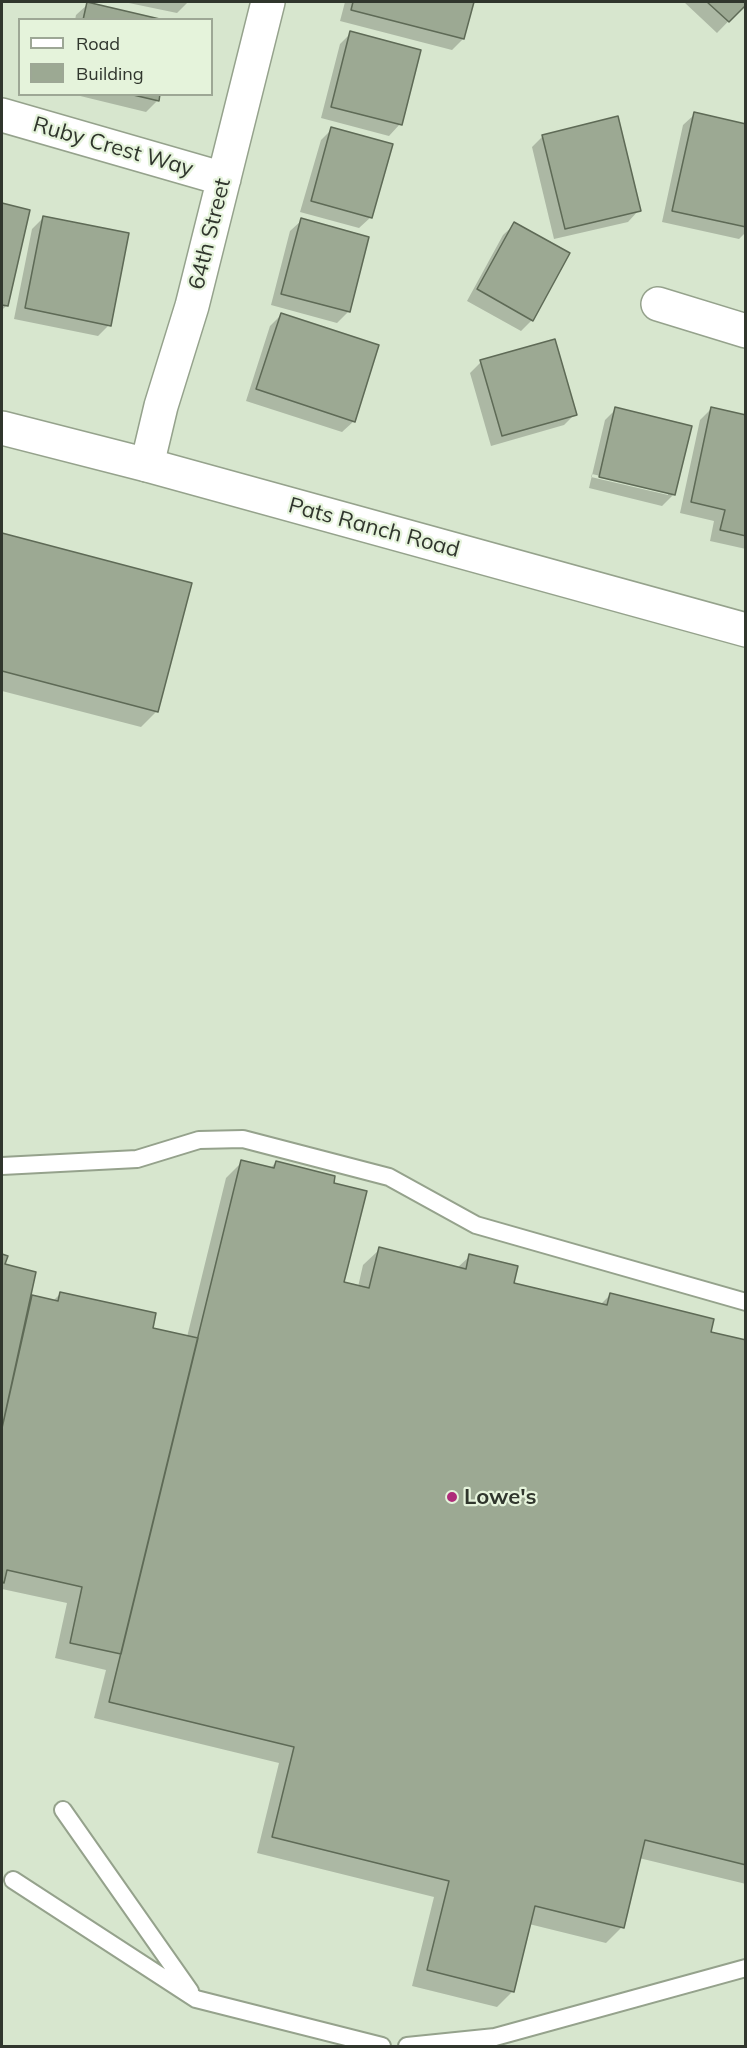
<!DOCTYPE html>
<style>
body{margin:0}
#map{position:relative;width:747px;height:2048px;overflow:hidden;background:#d7e6ce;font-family:Mulish,sans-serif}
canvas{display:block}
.frame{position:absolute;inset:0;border:3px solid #30362d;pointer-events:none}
.legend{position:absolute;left:18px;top:18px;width:195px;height:78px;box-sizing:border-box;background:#e5f3db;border:2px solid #9da795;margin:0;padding:8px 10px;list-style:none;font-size:18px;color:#30362d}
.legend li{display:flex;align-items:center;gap:12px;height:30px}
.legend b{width:30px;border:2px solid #9da795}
</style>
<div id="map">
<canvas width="747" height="2048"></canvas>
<div class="frame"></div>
<ul class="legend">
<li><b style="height:8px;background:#fff"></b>Road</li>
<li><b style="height:16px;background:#9ca993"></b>Building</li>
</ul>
</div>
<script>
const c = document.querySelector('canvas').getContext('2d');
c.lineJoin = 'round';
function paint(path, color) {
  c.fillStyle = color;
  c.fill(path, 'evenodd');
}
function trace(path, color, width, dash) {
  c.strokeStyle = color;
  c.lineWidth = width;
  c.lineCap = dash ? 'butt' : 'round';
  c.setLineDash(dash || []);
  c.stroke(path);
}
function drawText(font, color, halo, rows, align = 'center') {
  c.font = font + ' Mulish,sans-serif';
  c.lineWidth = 4.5;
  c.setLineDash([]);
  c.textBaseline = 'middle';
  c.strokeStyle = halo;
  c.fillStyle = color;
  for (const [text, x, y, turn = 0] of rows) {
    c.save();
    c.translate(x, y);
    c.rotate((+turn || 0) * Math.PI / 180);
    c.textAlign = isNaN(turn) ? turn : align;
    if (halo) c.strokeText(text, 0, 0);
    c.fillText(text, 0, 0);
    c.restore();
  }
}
paint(new Path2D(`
 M124,2h64l-11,11z
 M345,2h127l-9,37 -11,11 -112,-29z
 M684,2h62v1l-29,30z
 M88,4l69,16h-82l1,-5z
 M351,33l49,91 -11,12 -68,-18 19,-74z
 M72,94h87l-2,7 -11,11z
 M695,114l51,11v107l-7,7 -77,-17 21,-97z
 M332,129l39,88 -12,11 -59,-16 21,-72z
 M543,136l96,74 -11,12 -74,17 -22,-92z
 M2,205l26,6 -22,95 -4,4z
 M43,218l66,107 -11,11 -84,-17 18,-90z
 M302,220l46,92 -11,11 -66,-18 19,-74z
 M515,224l17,96 -11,11 -54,-30 36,-66z
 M281,315l73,106 -12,11 -96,-31 24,-75z
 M481,362l94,52 -11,11 -73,21 -21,-73z
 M616,409l58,85 -12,12 -73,-18 16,-68zM592,474l76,18v3l-77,-18z
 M711,409l35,7v133l-36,-8 4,-20 -34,-8 20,-93z
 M2,535l188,49 -33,127 -16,16 -139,-36z
 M242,1162l28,7 6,-7 56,23 11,98 15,4 5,-22 17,-16 77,19 13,-12 42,28 88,21 10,-10 99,38 37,9v542l-107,-26 -17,69 -16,16 -77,-19 -16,67 -16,16 -85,-21 22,-89 -177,-44 22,-90 -185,-45 12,-48 -51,-12 12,-55 -65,-14v-333l4,1 -3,8 27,31 23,5 8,-8 90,36 36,8 39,-159z`), '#0003');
const building = new Path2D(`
 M87,2l77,18h-81z
 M353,2h121l-10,37 -113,-29z
 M707,2h39v3l-17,17z
 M350,31l71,19 -19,75 -71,-18z
 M129,94h31l-1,7z
 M694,112l52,12v103l-74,-16z
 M618,116l23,95 -76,18 -23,-94z
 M331,127l62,17 -21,74 -61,-17z
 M2,203l28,7 -22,96 -6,-1z
 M43,216l86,17 -18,93 -86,-18z
 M301,218l68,19 -19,75 -69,-18z
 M514,222l56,31 -37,68 -56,-32z
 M281,313l98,32 -24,77 -99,-33z
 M555,339l22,76 -75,21 -22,-76z
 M615,407l77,19 -17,69 -76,-18z
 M711,407l35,8v121l-26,-6 5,-20 -34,-8z
 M2,533l190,50 -34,129 -156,-41z
 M241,1160l33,8 2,-7 59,15 -1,7 33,8 -23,91 25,6 10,-41 87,22 3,-15 49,12 -4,17 93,22 3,-12 104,26 -3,13 35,8v525l-101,-25 -21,88 -89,-22 -21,86 -87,-22 22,-89 -177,-44 22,-90 -185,-45z
 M2,1254l6,2 -3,8 31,8 -34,156z
 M60,1292l96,21 -3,15 45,10 -77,316 -51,-11 12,-56 -75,-17 -3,13 -2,-1v-154l30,-133 26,6z`);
paint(building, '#9ca993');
trace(building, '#5e6a56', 1.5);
const service = new Path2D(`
 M2,1166l135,-7 62,-19 44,-1 146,38 87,48 270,77
 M63,1810l127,181
 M13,1880l183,119 186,47
 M407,2046l88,-9 251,-69`);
const minor = new Path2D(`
 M2,115l222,64
 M658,304l88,27
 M147,465l14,-59 31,-100 76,-304`);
const tertiary = new Path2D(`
 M2,428l145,37 599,165`);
trace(service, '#95a28c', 20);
trace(minor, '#95a28c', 36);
trace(tertiary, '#95a28c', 36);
trace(service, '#fff', 16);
trace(minor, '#fff', 33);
trace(tertiary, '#fff', 33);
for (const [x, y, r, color] of [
 [452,1497,6,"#ae2d7a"]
]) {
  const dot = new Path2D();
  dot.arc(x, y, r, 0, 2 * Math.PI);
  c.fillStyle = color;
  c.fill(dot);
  trace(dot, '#e5f3db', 2);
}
drawText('22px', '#30362d', '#e5f3db', [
 ["Ruby Crest Way",113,147,16],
 ["64th Street",210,234,-76],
 ["Pats Ranch Road",374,528,15]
]);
drawText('bold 22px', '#30362d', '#e5f3db', [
 ["Lowe's",464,1497]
], 'left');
</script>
